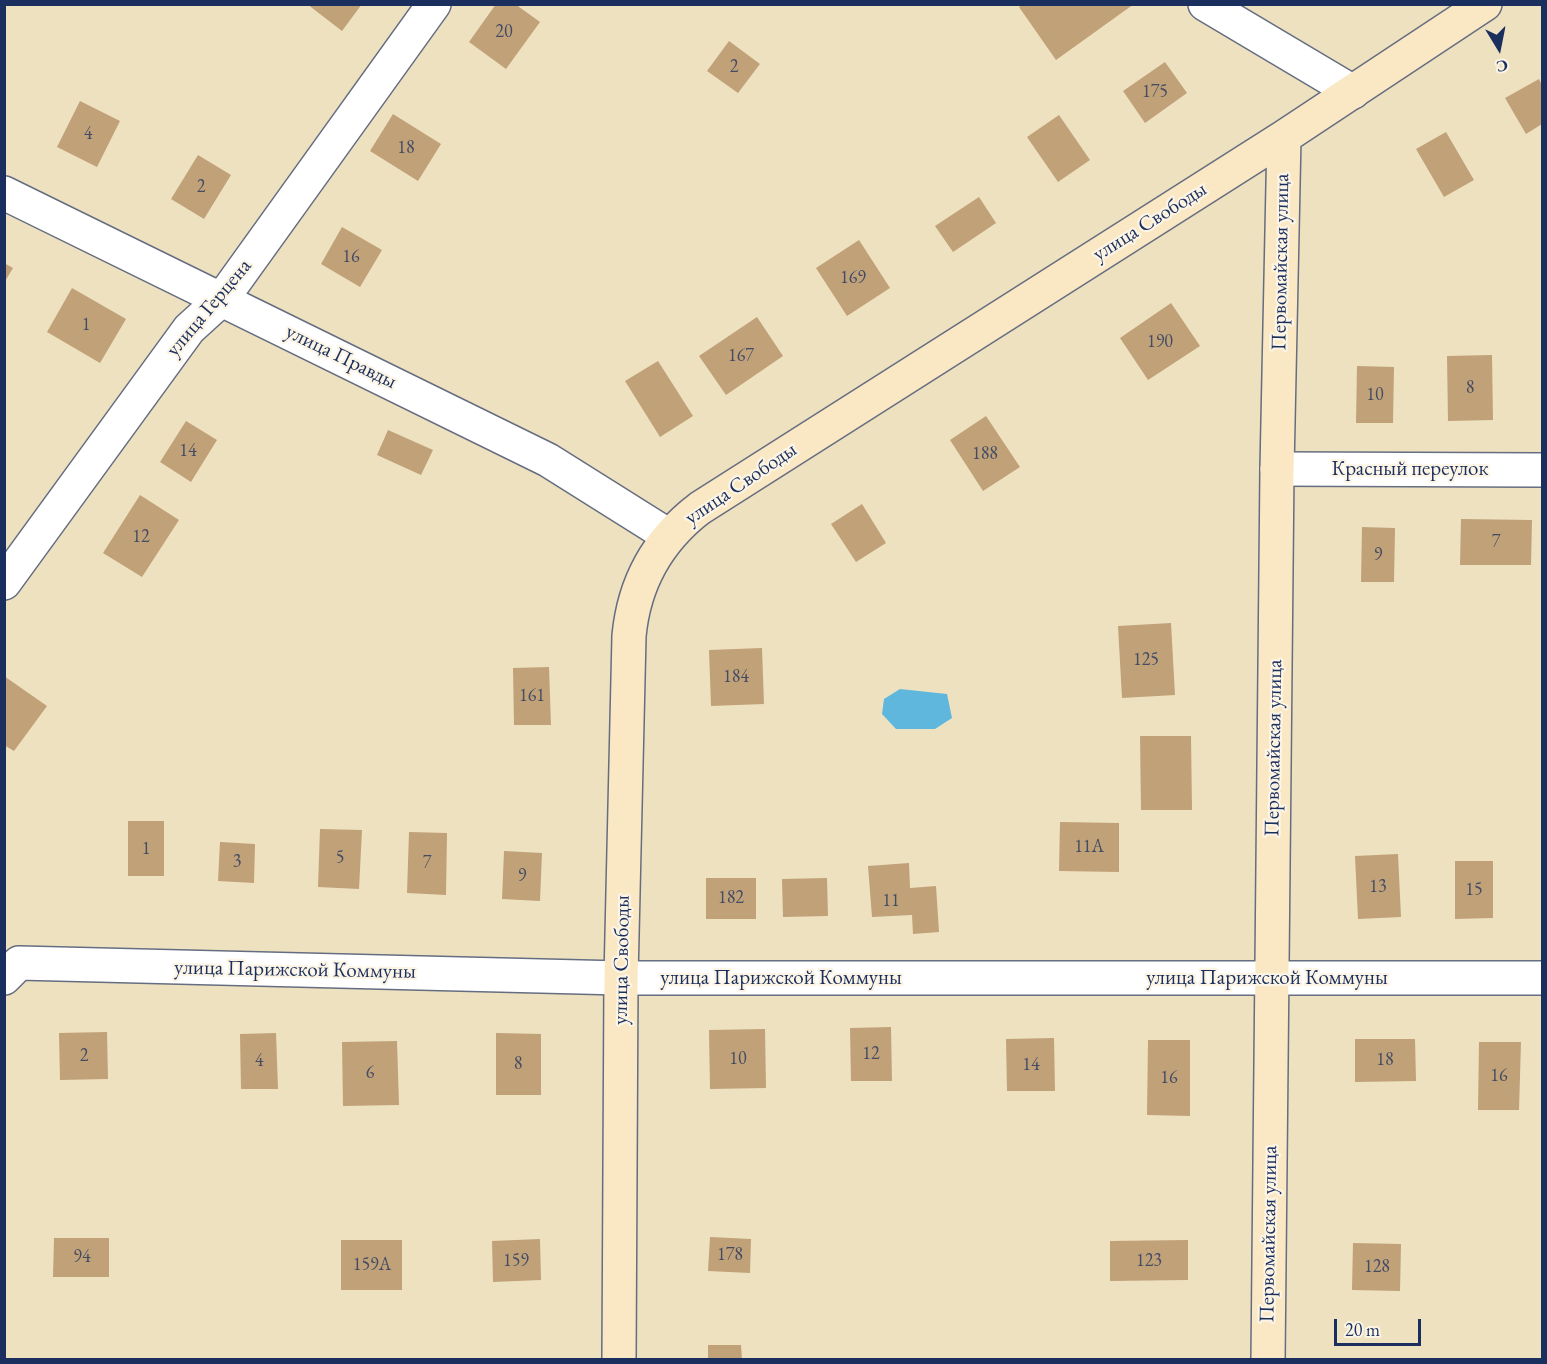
<!DOCTYPE html>
<meta charset="utf-8">
<style>
body{margin:0}
#map{position:relative;width:1547px;height:1364px;overflow:hidden;background:#eee1c0;font-family:"EB Garamond",serif}
canvas{display:block}
.frame{position:absolute;inset:0;border:6px solid #1b2f5e;pointer-events:none}
.north{position:absolute;left:1469px;top:18px;width:60px;height:60px;-webkit-text-stroke:4px #fcf5e5;paint-order:stroke;rotate:170deg;font-size:16px;font-weight:700;line-height:24px;text-align:center;color:#1b2f5e}
.north::after{content:'';display:block;margin:auto;width:21px;height:27px;background:#1b2f5e;clip-path:polygon(50% 0,100% 100%,50% 72%,0 100%)}
.scale{position:absolute;left:1334px;top:1319px;width:87px;height:27px;box-sizing:border-box;border:3px solid #1b2f5e;border-top:0;padding-left:8px;font-size:18px;line-height:21px;white-space:nowrap;color:#1b2f5e;-webkit-text-stroke:4px #fcf5e5;paint-order:stroke}
</style>
<div id="map">
<canvas width="1547" height="1364"></canvas>
<div class="frame"></div>
<div class="north">С</div>
<div class="scale">20 m</div>
</div>
<script>
const c = document.querySelector('canvas').getContext('2d');
c.lineJoin = 'round';
function paint(path, color) {
  c.fillStyle = color;
  c.fill(path, 'evenodd');
}
function trace(path, color, width, dash) {
  c.strokeStyle = color;
  c.lineWidth = width;
  c.lineCap = dash ? 'butt' : 'round';
  c.setLineDash(dash || []);
  c.stroke(path);
}
function drawText(font, color, halo, rows, align = 'center') {
  c.font = font + ' "EB Garamond",serif';
  c.lineWidth = 4.5;
  c.setLineDash([]);
  c.textBaseline = 'middle';
  c.strokeStyle = halo;
  c.fillStyle = color;
  for (const [text, x, y, turn = 0] of rows) {
    c.save();
    c.translate(x, y);
    c.rotate((+turn || 0) * Math.PI / 180);
    c.textAlign = isNaN(turn) ? turn : align;
    if (halo) c.strokeText(text, 0, 0);
    c.fillText(text, 0, 0);
    c.restore();
  }
}
paint(new Path2D(`
 M900,689l47,5 5,24 -17,11h-39l-14,-15 2,-15z`), '#60b7dd');
paint(new Path2D(`
 M307,4h55l-20,27z
 M496,4h19l25,18 -34,47 -37,-27z
 M1023,4h111l-78,56 -37,-53z
 M729,41l31,23 -22,29 -31,-22z
 M1165,62l22,31 -42,30 -22,-32z
 M1539,79l3,6v39l-16,10 -21,-36z
 M80,101l40,20 -23,46 -40,-20z
 M393,114l48,30 -23,37 -48,-30z
 M1059,115l31,45 -32,22 -31,-45z
 M1446,132l28,48 -30,17 -28,-48z
 M198,155l33,20 -27,44 -33,-20z
 M979,197l17,26 -43,29 -18,-26z
 M342,227l40,23 -22,37 -39,-23z
 M859,240l31,48 -43,28 -31,-48z
 M4,263l9,5 -9,15z
 M72,288l54,31 -26,44 -53,-31z
 M1171,303l29,43 -52,34 -28,-42z
 M757,317l26,39 -57,39 -27,-39z
 M1492,355l1,65 -45,1 -1,-65z
 M658,361l35,55 -33,21 -35,-56z
 M1357,366l37,1 -1,56h-37z
 M986,416l34,51 -37,24 -33,-51z
 M186,421l31,19 -26,42 -31,-20z
 M388,430l45,20 -12,25 -44,-20z
 M140,495l39,25 -37,57 -39,-24z
 M862,504l24,39 -30,19 -25,-38z
 M1461,519l71,1 -1,45h-71z
 M1362,527l33,1 -1,54h-33z
 M1171,623l4,72 -53,3 -4,-72z
 M762,648l2,56 -53,2 -2,-56z
 M549,667l2,58h-37l-1,-57z
 M4,676l43,30 -33,45 -10,-6z
 M1140,736h51l1,74h-51z
 M128,821h36v55h-36z
 M1060,822l59,1v49l-60,-1z
 M320,829l42,1 -3,59 -41,-2z
 M409,832l38,1 -1,62 -39,-2z
 M220,842l35,2 -1,39 -36,-2z
 M504,851l38,2 -2,48 -38,-2z
 M1398,854l3,63 -43,2 -3,-63z
 M1455,861h38v57l-38,1z
 M909,863l1,25 26,-2 3,46 -26,2 -1,-19 -40,2 -4,-51z
 M706,878h50v41h-50z
 M827,878l1,38 -45,1 -1,-38z
 M891,1027l1,54h-41l-1,-53z
 M765,1029l1,59 -56,1 -1,-59z
 M107,1032l1,47 -48,1 -1,-47z
 M276,1033l2,56h-37l-1,-55z
 M496,1033l45,1v61h-45z
 M1054,1038l1,53h-48l-1,-52z
 M1355,1039h60l1,42 -61,1z
 M1148,1040h42v76l-43,-1z
 M397,1041l2,64 -56,1 -1,-64z
 M1479,1042h42l-2,68h-41z
 M710,1237l41,2 -1,34 -42,-2z
 M54,1238h55v39h-56z
 M540,1239l1,41 -48,2 -1,-41z
 M341,1240h61v50h-61z
 M1188,1240v40l-78,1v-40z
 M1353,1243l48,1 -1,47 -48,-1z
 M708,1345h33l1,15h-34z`), '#c0a178');
const street = new Path2D(`
 M1205,4l148,88
 M4,193l544,267 121,76
 M1277,469l265,1
 M4,583l185,-254 33,-30 212,-295
 M4,978l15,-15 602,15h921`);
const secondary = new Path2D(`
 M619,1360l2,-382 8,-342c5,-53 29,-96 71,-128l584,-371 201,-133
 M1268,1360l9,-891 7,-332`);
trace(street, '#656d80', 36);
trace(secondary, '#656d80', 36);
trace(street, '#fff', 33);
trace(secondary, '#fae7c3', 33);
drawText('18px', '#444c64', null, [
 ["20",504,32],
 ["2",734,67],
 ["175",1155,92],
 ["4",88,134],
 ["18",406,148],
 ["2",201,187],
 ["16",351,257],
 ["169",853,278],
 ["1",86,325],
 ["190",1160,342],
 ["167",741,356],
 ["8",1470,388],
 ["10",1375,395],
 ["14",188,451],
 ["188",985,454],
 ["12",141,537],
 ["7",1496,542],
 ["9",1378,555],
 ["125",1146,660],
 ["184",736,677],
 ["161",532,696],
 ["11А",1089,847],
 ["1",146,849],
 ["5",340,858],
 ["3",237,862],
 ["7",427,863],
 ["9",522,876],
 ["13",1378,887],
 ["15",1474,890],
 ["182",731,898],
 ["11",891,901],
 ["12",871,1054],
 ["2",84,1056],
 ["10",738,1059],
 ["18",1385,1060],
 ["4",259,1061],
 ["8",518,1064],
 ["14",1031,1065],
 ["6",370,1073],
 ["16",1499,1076],
 ["16",1169,1078],
 ["178",730,1255],
 ["94",82,1257],
 ["159",516,1261],
 ["123",1149,1261],
 ["159А",372,1265],
 ["128",1377,1267]
]);
drawText('21px', '#1b2f5e', '#fcf5e5', [
 ["улица Свободы",1150,222,-32],
 ["Первомайская улица",1281,262,-89],
 ["улица Герцена",209,308,-50],
 ["улица Правды",341,357,26],
 ["Красный переулок",1410,469],
 ["улица Свободы",741,484,-34],
 ["Первомайская улица",1274,748,-89],
 ["улица Свободы",622,960,-89],
 ["улица Парижской Коммуны",295,970,1],
 ["улица Парижской Коммуны",781,978],
 ["улица Парижской Коммуны",1267,978],
 ["Первомайская улица",1269,1234,-89]
]);
</script>
